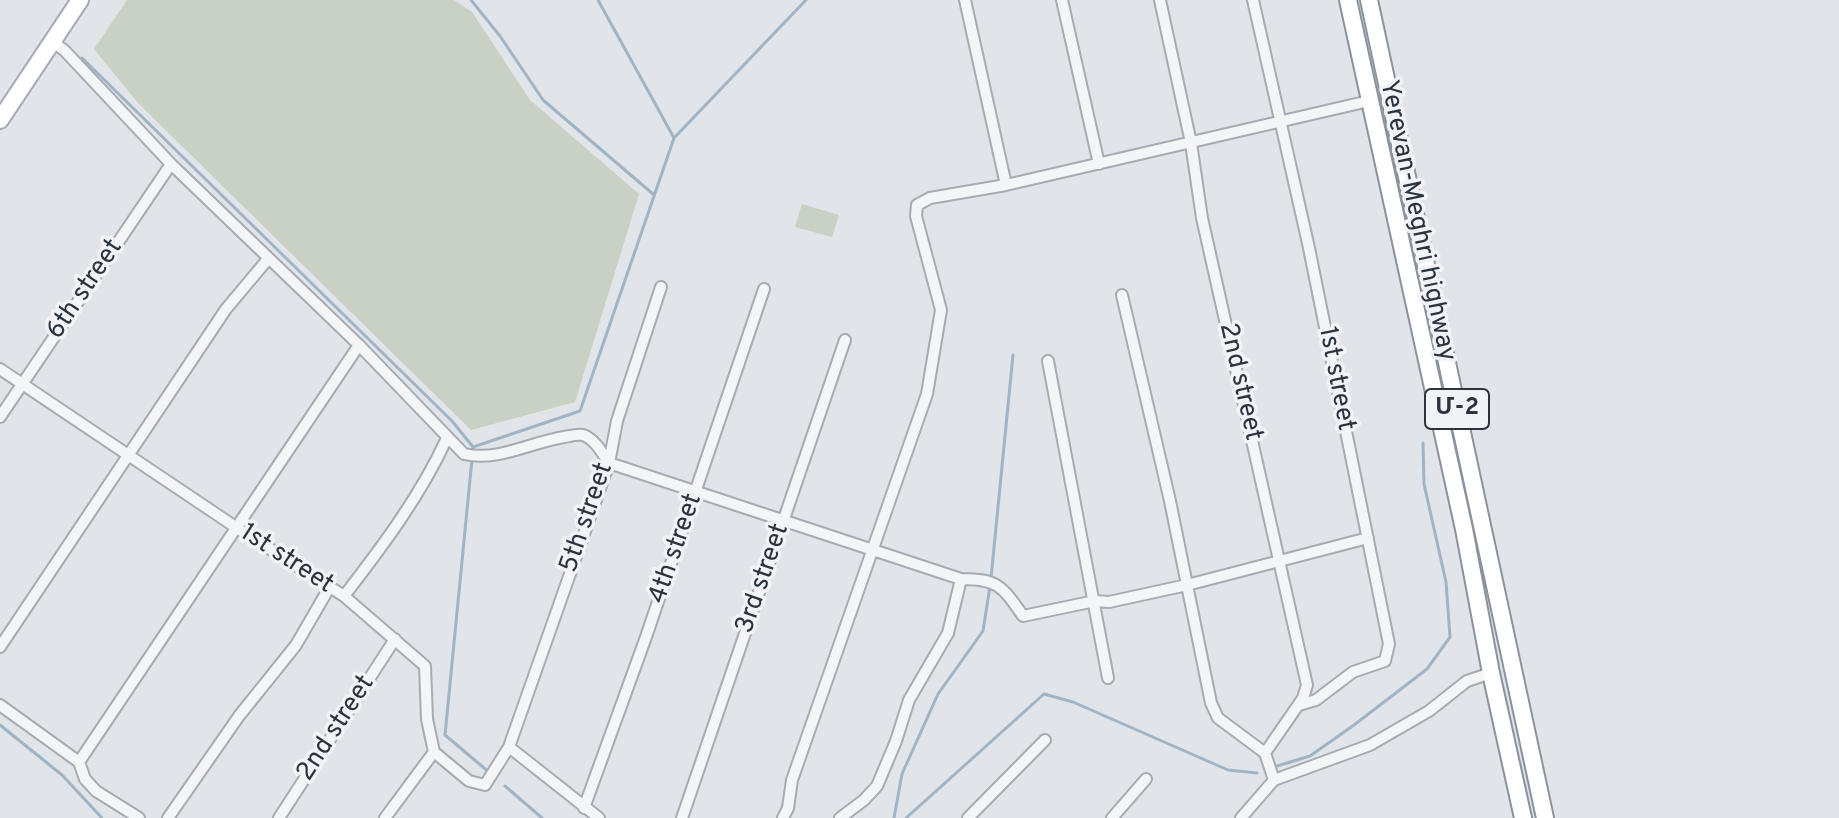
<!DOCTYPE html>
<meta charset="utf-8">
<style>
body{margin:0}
canvas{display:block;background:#e1e4e8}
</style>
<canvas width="1839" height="818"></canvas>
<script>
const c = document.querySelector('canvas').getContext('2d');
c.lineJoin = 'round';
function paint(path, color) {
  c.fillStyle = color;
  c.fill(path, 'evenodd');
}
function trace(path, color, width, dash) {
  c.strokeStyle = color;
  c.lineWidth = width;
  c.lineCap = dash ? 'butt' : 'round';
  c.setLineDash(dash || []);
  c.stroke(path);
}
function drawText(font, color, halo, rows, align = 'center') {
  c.font = font + ' Overpass,"Noto Sans Armenian",sans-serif';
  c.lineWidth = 7;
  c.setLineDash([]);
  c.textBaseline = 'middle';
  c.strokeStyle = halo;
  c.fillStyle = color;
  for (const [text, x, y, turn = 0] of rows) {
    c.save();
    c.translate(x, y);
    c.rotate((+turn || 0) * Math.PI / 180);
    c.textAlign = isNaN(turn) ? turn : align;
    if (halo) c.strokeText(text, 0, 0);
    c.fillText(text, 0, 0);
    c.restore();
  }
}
paint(new Path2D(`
 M127,0h327l18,12 58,88 109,94 -64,208 -104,28 -333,-327 -44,-54z
 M802,204l37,11 -7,22 -37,-10z`), '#c8d1c3');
trace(new Path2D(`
 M471,0l29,36 43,64 110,94
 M82,58l370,363 21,26v5
 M674,138l132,-138
 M473,447l107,-36 94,-273 -76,-138
 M472,459l-27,276 45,38
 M991,578l22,-223
 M0,725l62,50 40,43
 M1277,766l33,-10 44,-31 73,-56 23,-32 -4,-55 -22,-98 -1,-41
 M505,786l37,32
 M894,818l8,-44 36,-80 45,-63 7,-45
 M906,818l138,-124 29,8 155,68 29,3`), '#a0b4c5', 3);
const minor = new Path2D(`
 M965,0l41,185
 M1062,0l37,164
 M1160,0l31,143 11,75 105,467 -4,13 -38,55
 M1253,0l56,248 80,396 -4,17 -32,11 -37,28 -17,5
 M52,41l13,10 106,113 188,181 105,109c34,8 67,-12 100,-17 6,-1 13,-3 19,-2 12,4 19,18 26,28l352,116c37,0 41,7 62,37l72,-15 14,1 78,-17 181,-47
 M1122,295l48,206 41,202 7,15 47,35
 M1048,361l60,317
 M0,369l237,159 107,68 81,70 2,53 7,33 -49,66
 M0,417l171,-253
 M344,596c38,-49 77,-101 103,-158
 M0,647l226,-338 42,-50
 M0,705l79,57 6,17 11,12 43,27
 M509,747l90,71
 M434,752l35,29 16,4 24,-38 100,-284 8,-42 44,-134
 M1265,753l9,27
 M79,762l280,-417
 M584,808l62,-171 118,-348
 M168,818l71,-102 57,-71 33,-57
 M279,818l116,-179
 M682,818l163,-478
 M783,818l5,-10 4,-28 135,-386 14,-84 -25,-94 1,-11 13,-7 76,-13 363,-84
 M840,818l24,-18 13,-14 19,-45 13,-41 39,-67 13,-54
 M968,818l77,-78
 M1112,818l34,-39
 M1241,818l33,-38 96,-35 59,-34 38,-30 24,-8`);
const primary = new Path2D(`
 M0,120l80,-120`);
const trunk = new Path2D(`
 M1348,0l116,529 27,144 32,145
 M1369,0l176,818`);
trace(minor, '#a7abb2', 14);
trace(primary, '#a2a9b3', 20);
trace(trunk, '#8a939d', 20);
trace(minor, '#f4f5f7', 10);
trace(primary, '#fff', 16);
trace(trunk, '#fff', 16);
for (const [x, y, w] of [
 [1457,409,64]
]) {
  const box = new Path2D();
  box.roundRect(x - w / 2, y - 20, w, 40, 6);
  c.fillStyle = '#f1f3f6';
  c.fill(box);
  trace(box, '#2b333e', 2);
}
drawText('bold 24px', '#2b333e', null, [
 ["Մ-2",1457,409]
]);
drawText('26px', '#2b333e', '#f1f3f6', [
 ["Yerevan-Meghri highway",1416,221,78],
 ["6th street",86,290,-56],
 ["1st street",1335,379,79],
 ["2nd street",1239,382,77],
 ["5th street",588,518,-71],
 ["4th street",677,549,-71],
 ["1st street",286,560,33],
 ["3rd street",764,579,-71],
 ["2nd street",337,729,-57]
]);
</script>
